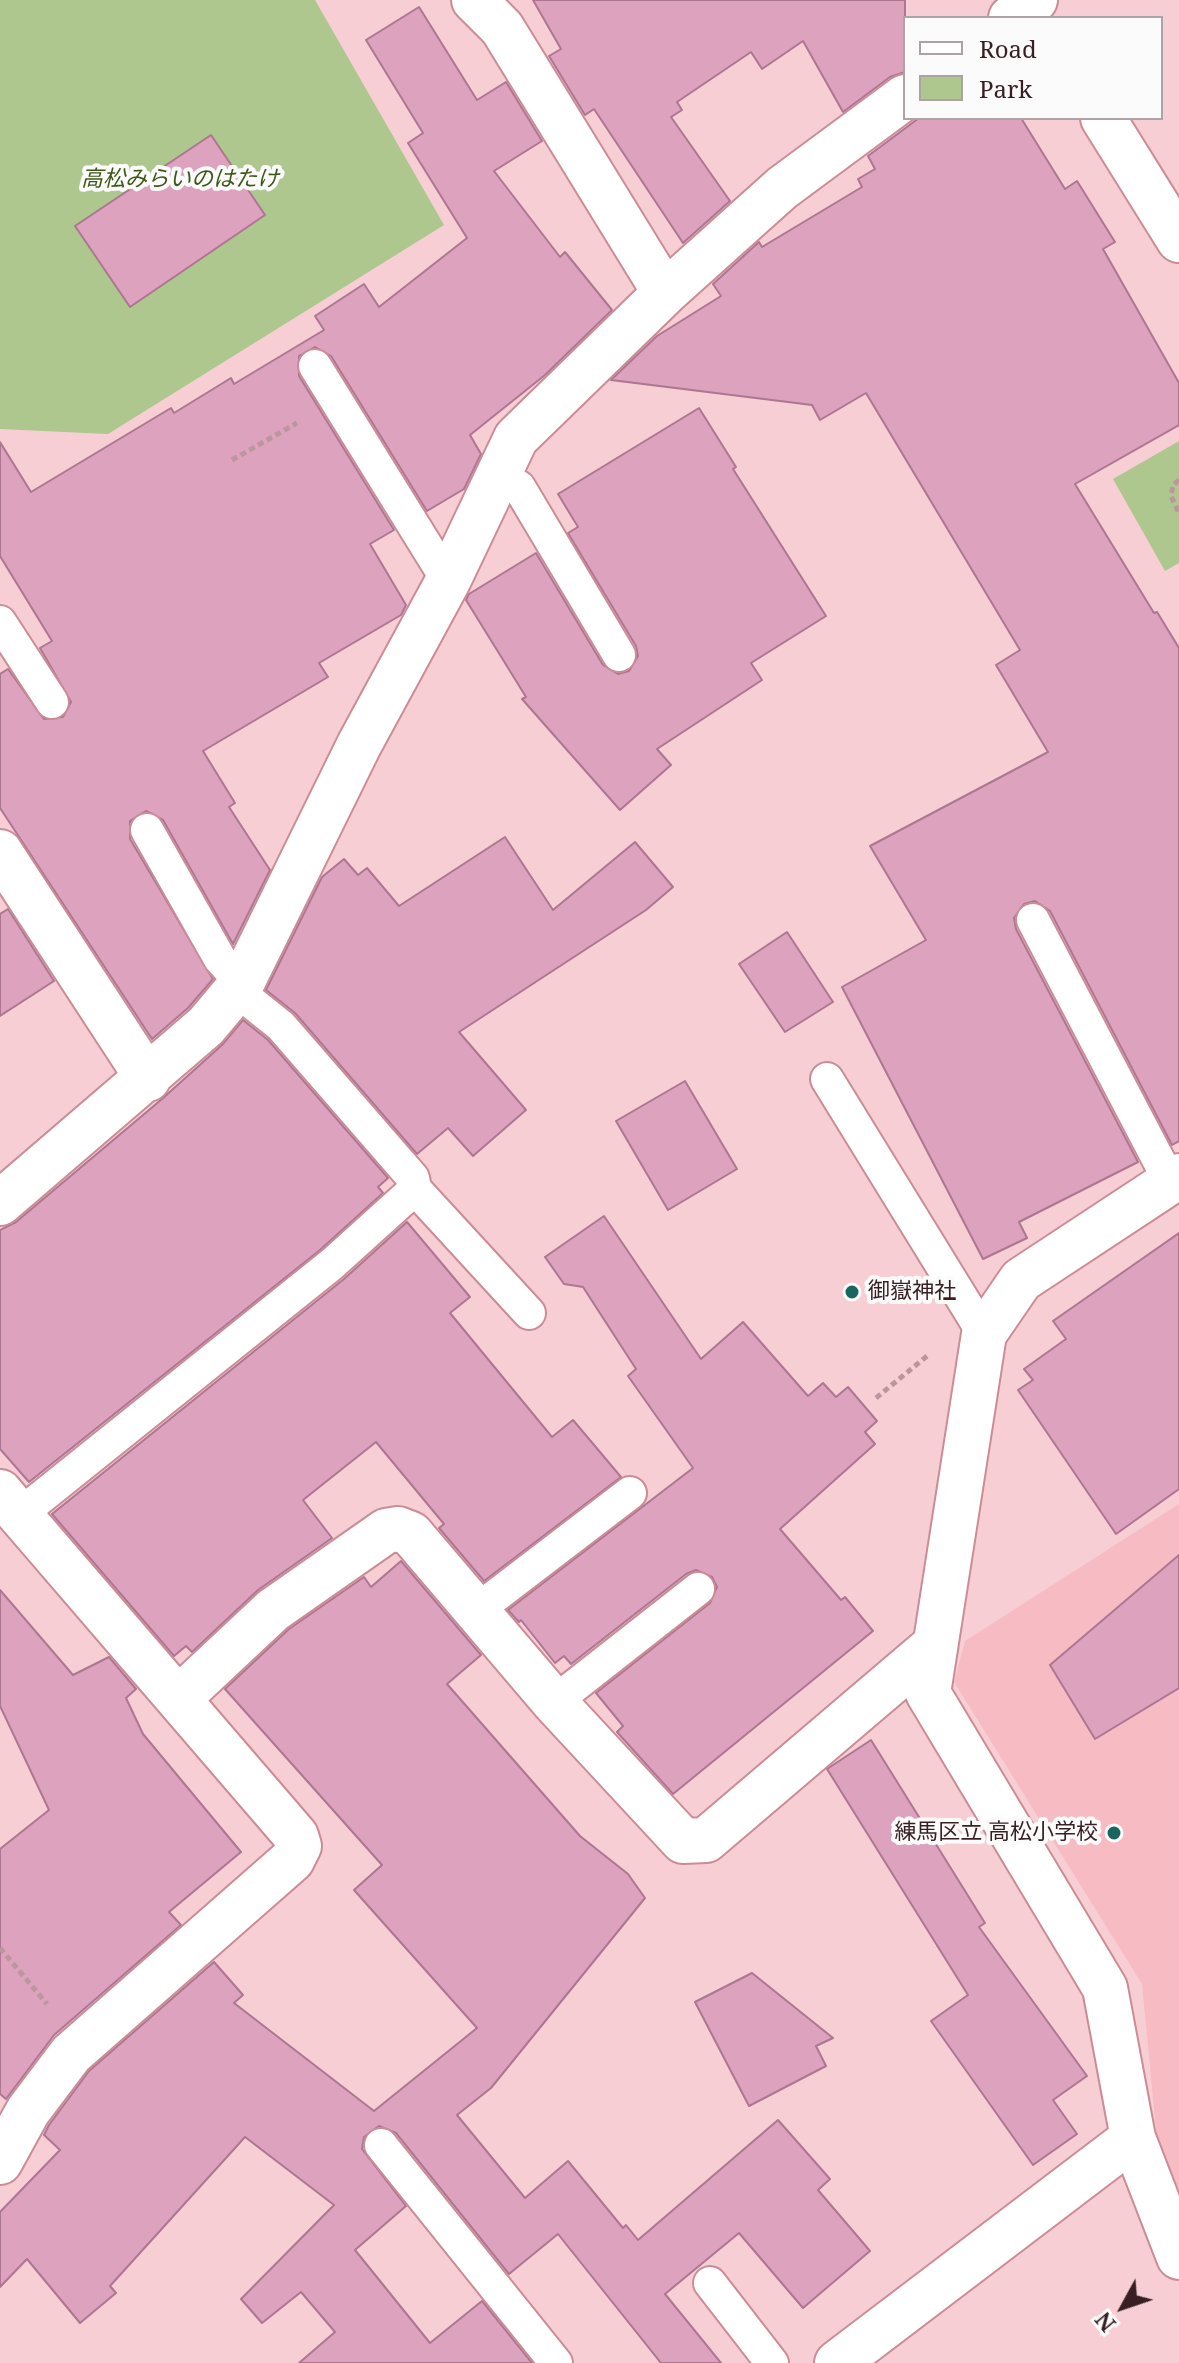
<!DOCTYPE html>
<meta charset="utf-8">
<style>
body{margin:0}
#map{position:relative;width:1179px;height:2363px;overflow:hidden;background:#f7ced4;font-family:"Noto Serif",serif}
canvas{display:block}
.legend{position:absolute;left:903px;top:16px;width:260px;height:104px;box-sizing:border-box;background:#fbfbfb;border:2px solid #ada3a5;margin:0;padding:10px 14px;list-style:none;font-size:24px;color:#371f23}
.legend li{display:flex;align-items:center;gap:16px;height:40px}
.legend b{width:40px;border:2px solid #ada3a5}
.north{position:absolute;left:1083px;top:2267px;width:80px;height:80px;-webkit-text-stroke:6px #fbfbfb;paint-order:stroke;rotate:230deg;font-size:22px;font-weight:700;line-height:32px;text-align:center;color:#371f23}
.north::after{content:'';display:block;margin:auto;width:28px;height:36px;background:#371f23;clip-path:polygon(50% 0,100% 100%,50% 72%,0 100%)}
</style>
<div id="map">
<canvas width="1179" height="2363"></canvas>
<ul class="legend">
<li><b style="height:10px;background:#fff"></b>Road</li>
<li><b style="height:22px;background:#adc78f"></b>Park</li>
</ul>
<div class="north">N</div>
</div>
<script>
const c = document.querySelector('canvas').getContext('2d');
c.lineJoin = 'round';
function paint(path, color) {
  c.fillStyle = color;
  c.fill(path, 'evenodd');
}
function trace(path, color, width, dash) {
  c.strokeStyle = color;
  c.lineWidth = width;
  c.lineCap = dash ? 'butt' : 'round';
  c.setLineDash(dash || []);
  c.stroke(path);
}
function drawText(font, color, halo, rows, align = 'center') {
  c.font = font + ' "Noto Serif","Noto Sans JP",serif';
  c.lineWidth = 8;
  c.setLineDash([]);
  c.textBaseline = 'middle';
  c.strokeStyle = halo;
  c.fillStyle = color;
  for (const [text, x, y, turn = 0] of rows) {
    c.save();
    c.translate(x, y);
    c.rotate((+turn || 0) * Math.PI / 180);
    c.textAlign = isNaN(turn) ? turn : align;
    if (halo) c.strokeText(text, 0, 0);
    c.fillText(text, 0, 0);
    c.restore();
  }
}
paint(new Path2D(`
 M1179,1504v700l-21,-54 -16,-166 -188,-302 11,-41z`), '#f7bbc4');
paint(new Path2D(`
 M0,0h315l129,225 -336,209 -108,-5z
 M1179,441v122l-14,8 -52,-92z`), '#adc78f');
const building = new Path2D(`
 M533,0h372v72l-15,5 -47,35 -40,-71 -41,28 -11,-17 -74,50 5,8 -11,7 59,84 -47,42 -89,-134 -9,6 -36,-59 12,-7z
 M419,7l58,93 29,-18 36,59 -48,30 66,86 5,-5 47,58 -67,65 -75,60 11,19 -17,35 -37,22 -96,-155 -16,-9 -16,9v20l95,154 -24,14 36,61 -5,10 -82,48 9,14 -125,74 32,52 -6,4 41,63 -37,74 -70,-124 -17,-9 -16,10v18l83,140 -25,29 -36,31 -152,-231v-134l8,-5 36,50 19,-2 8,-15 -31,-54 12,-7 -52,-85v-114l31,50 140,-84 3,5 57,-35 3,6 90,-54 -9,-14 49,-32 15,23 88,-69 -59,-95 15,-10 -57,-93z
 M919,118h102l44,71 12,-8 38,61 -12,7 76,134v42l-104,59 79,129 3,-1 22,36v493l-7,4 -122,-234 -15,-10 -11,3 -10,14 2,11 122,233 -119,60 8,16 -44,21 -141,-272 84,-47 -56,-94 178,-94 -52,-87 24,-15 -154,-257 -46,27 -8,-15 -201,-25 46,-44 64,-40 -8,-12 46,-42 3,5 100,-60 -4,-8 17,-10 -7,-13z
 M211,135l54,80 -135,92 -55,-81z
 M699,408l37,59 -3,2 93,147 -75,47 11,17 -105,69 14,16 -51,45 -98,-111 4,-2 -60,-97 3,-6 67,-41 67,112 15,9 11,-3 9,-15 -2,-10 -68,-113 10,-6 -20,-33z
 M505,837l48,73 82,-68 38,45 -27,23 -187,122 67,78 -53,46 -25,-28 -31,26 -122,-141 -29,-23 56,-113 22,-18 14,16 9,-7 32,38z
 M8,909l46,72 -54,35v-102z
 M787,932l46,70 -48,30 -46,-68z
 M243,1020l25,20 120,138 -10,9 5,6 -63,57 -291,232 -29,-33v-219l16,-8 146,-123 60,-54z
 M685,1081l52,88 -69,41 -52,-89z
 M604,1216l97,143 42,-37 65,74 15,-13 13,14 12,-10 29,34 -12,11 10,12 -95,85 61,71 4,-3 28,34 -200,163 -56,-62 6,-6 -27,-33 114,-90 7,-16 -5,-10 -16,-7 -10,4 -115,90 -7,-8 -9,7 -34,-43 -2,2 -11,-12 185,-142 -65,-92 8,-7 -53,-82 -19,-3 -19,-27z
 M407,1222l63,75 -20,16 102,124 21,-17 48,57 -137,104 -45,-53 5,-4 -68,-82 -73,58 29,38 -74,52 -66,62 -6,-6 -12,10 -122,-142 292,-235z
 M1179,1233v256l-63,45 -98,-144 15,-10 -9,-11 42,-30 -13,-18z
 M1179,1555v133l-84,51 -45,-74z
 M401,1561l80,94 -34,29 133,152 48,38 17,24 -154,190 -34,27 68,83 43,-37 55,67 3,-3 12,15 140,-120 52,59 -12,11 52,61 -67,57 -64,-75 -74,61 56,69h-60l-103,-129 -49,40 -113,-141 -17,-7 -15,11 -2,12 44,57 -51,44 75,93 52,-42 50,62h-233l36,-31 -34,-40 -39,31 -21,-24 93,-94 -89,-68 -135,149 6,7 -36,30 -53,-64 -27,28v-75l60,-62 -16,-15 5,-10 40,-54 125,-109 29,33 -9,8 140,108 103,-83 -123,-138 28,-25 -157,-176 64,-60 75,-52 7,10z
 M0,1590l73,85 36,-18 27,32 -10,9 17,36 98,118 -72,60 12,13 -127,110 -48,64 -6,-5v-245l49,-39 -49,-104z
 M871,1740l114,183 -6,4 108,149 -34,24 24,34 -44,31 -102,-144 37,-26 -141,-226z
 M752,1973l81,65 -17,8 10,20 -77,40 -54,-104z`);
paint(building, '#dca2be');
trace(building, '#ad7691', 2);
const lane = new Path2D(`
 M315,366l133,215
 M499,475l20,12 100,168
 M0,622l52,80
 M147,830l73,129 22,24
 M1033,920l136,260
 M827,1079l157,255
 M415,1189l114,124
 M19,1515l313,-251 83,-75 -2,-11 -132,-152 -45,-36
 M477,1610l153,-117
 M554,1702l144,-113
 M381,2145l175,218
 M710,2283l62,80`);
const street = new Path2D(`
 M474,0l28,28 163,265
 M1011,18l24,-18
 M1103,118l76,122
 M0,852l148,227
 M1179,1176l-158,104 -37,54 -56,359 177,295 28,150 46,119
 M0,1203l206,-177 36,-43 117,-238 89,-164 68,-143 149,-145 117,-105 123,-91
 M0,1492l296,344 3,10 -7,14 -221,194 -43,57 -28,51
 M178,1699l95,-89 113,-79 12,-2 13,5 143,168 129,139 23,-1 229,-195
 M837,2363l296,-225`);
trace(lane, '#cb8c96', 36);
trace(street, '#cb8c96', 48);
trace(new Path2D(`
 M232,460l65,-37
 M1179,480l-6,5 -2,11 8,17
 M876,1398l51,-42
 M0,1948l47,56`), '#bb979d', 5, [6, 4]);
trace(lane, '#fff', 32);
trace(street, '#fff', 44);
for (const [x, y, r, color] of [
 [852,1292,8,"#196661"],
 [1114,1833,8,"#196661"]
]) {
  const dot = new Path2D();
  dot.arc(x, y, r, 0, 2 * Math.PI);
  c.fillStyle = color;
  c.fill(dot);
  trace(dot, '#fbfbfb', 3);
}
drawText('italic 22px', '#3d5717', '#fbfbfb', [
 ["高松みらいのはたけ",180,180]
]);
drawText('22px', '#371f23', '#fbfbfb', [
 ["御嶽神社",868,1292],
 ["練馬区立 高松小学校",1098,1833,"right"]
], 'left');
</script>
